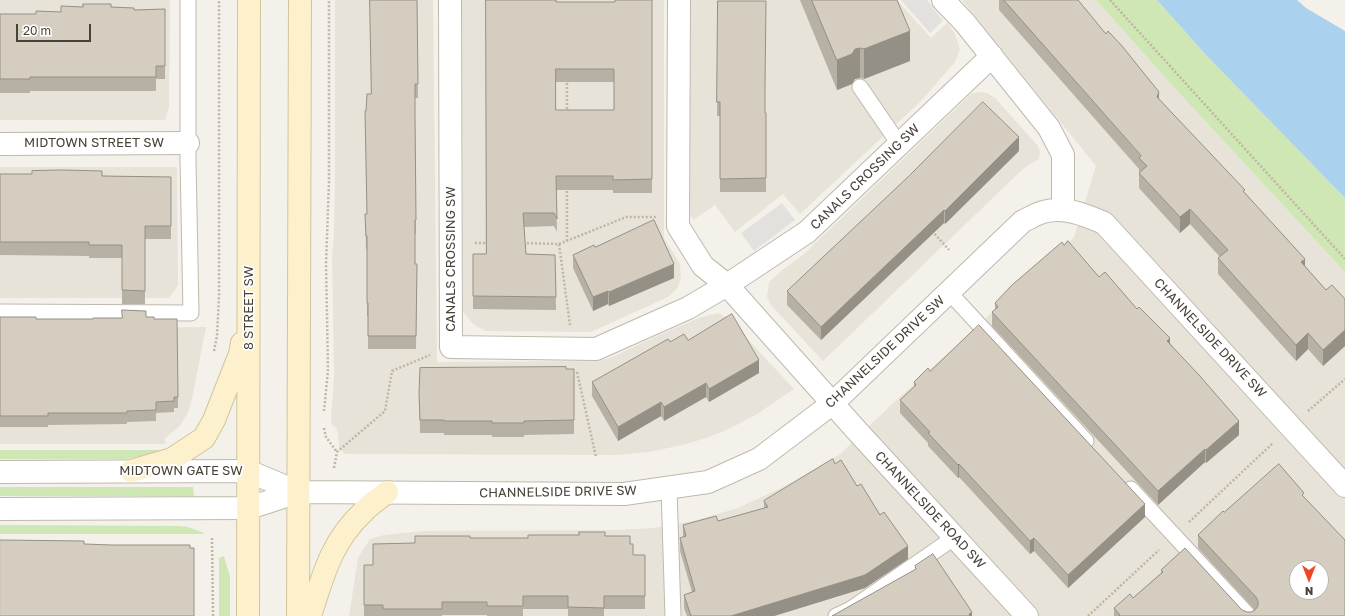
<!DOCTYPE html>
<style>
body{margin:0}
#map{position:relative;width:1345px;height:616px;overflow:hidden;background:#f4f1ea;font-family:"Golos Text",sans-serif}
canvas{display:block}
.north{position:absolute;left:1289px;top:560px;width:40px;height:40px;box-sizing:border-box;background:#fff;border:1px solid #b6b3af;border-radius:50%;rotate:180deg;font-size:11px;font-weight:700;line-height:16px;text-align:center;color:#484238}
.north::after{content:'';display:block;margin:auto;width:14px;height:18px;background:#ef4726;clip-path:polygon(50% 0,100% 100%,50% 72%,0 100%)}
.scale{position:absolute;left:16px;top:24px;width:75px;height:18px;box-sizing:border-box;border:2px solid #484238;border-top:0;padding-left:5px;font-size:12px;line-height:14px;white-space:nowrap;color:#484238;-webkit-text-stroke:3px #fff;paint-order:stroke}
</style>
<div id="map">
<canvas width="1345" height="616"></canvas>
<div class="north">N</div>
<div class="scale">20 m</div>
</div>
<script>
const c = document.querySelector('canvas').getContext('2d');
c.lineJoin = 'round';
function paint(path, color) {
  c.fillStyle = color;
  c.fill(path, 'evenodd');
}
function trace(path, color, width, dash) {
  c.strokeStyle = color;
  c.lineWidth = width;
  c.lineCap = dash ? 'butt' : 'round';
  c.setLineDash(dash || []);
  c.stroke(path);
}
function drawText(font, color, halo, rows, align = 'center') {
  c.font = font + ' "Golos Text",sans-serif';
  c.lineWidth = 3.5;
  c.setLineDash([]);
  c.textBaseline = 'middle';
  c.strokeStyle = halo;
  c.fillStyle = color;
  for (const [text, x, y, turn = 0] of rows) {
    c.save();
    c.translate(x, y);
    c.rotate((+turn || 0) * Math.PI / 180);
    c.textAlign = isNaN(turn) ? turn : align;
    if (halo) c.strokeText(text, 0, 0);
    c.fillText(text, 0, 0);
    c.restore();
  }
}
paint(new Path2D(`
 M0,0h170l-1,107 -4,13h-165z
 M335,0h98l4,362 159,-1 14,-3 58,-27 31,-13 19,-5 11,6 65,70 -37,25 -30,16 -21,8 -23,7 -35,7 -30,3 -273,-1 -6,-6 -1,-14 -2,-6 -4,-3 -1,-7 3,-42 -2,-120 2,-21 1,-60z
 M462,0h202v238l16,26 1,14 -4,11 -9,8 -77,35 -105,-1 -12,-6 -11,-13z
 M691,0h206l34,38 16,-15 7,9 6,17 -5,13 -35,40 -120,112 -17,-20 -48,38 -20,-27 -22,15 -4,-9z
 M962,0h134l85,95 164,177v344h-996l9,-58 12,-19 14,-4 39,-4 193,-1 37,-2 44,-8 41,-12 43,-20 58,-33 50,-48 185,-170 22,-71zM1297,568h24v24h-24z
 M978,92l9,1 8,5 43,48 2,6 -1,7 -15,9 -201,193 -52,-56 -4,-8 2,-15 12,-11 23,-17 167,-160z
 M0,167h177l1,118 -9,13h-169z
 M206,327l-14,72 -4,13 -8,14 -16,13 2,3 -1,2h-165v-116z`), '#e8e3d9');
paint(new Path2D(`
 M1096,0h61l49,55 139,143v74l-164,-177z
 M0,450h162v2l-36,7h-126z
 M0,487h193l1,9h-194z
 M0,525l179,1 9,1 16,6v1h-204z
 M224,556l6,21v39h-11v-58z`), '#cfe6b5');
paint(new Path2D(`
 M901,0h26l16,21 -13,12z
 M782,203l13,17 -41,31 -13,-18z`), '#e3e1de');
paint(new Path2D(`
 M1157,0h140l9,8 39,23v167l-139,-143z`), '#aad1ed');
const lane = new Path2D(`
 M860,87l39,57
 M949,292l137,149
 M0,312l191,1 -3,-152v-161
 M669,488l4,128
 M1131,489l118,127
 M836,616l15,-7 104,-72`);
const street = new Path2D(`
 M450,0l1,347 145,2 92,-41 39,-23 131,147 169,184
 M679,0l-1,226 25,40 24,19 80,-53 185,-176
 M943,0l22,23 84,105 14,27v55
 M0,144l188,-1
 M0,472l248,-1 50,21
 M0,509l249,-1 49,-16 326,2 84,-12 51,-23 74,-56 190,-182c7,-3 13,-7 20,-9 22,-6 42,3 61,11l241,263`);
const secondary = new Path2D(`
 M131,471l41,-12 32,-21 10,-18 26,-66 2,-11
 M248,616l1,-616
 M298,616l2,-616
 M310,616c13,-40 21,-74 53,-104 7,-8 16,-13 24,-20`);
trace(lane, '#bfb9ad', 17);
trace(street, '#bfb9ad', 24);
trace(secondary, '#d2c59c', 24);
trace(new Path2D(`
 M1110,0l235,259
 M567,79v33
 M567,187v54
 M932,231l17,19
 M475,243h13
 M523,243l36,1 11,81
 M559,244l67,-27h30
 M214,351l3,-15 2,-40v-296
 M577,372l19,85
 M324,411l4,-41 -2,-106 3,-82v-182
 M1308,411l37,-32
 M324,428l2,9 11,15
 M334,468l3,-16 48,-41 7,-40 38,-16
 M1189,522l84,-79
 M212,538l1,78
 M1088,616l71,-66`), '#c1b59f', 2.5, [2, 2]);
trace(lane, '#fff', 15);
trace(street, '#fff', 22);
trace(secondary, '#fcf1cc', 22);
paint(new Path2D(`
 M417,0l1,98h-3v26l1,110h-1v30h2l-1,85h-48v-33h-1v-67h-1l-1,-35h2l-1,-103 5,-17z
 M652,0v193h-39v-3h-57l1,42 -3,-6 -30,1 2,27 29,1 1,55 -83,-1v-55h13l70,-252h59zM556,82h58v28h-58z
 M800,0h97l13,61 -46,18 -4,-1 -5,1 -3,5 -15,6z
 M999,0h79l81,99 86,94 60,73 21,24 19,9v47l-22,20 -15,-17 -12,12 -78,-87v-16l2,-1 -30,-33 -10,9 -41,-45v-19l-140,-159z
 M718,1l47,92v20h1v79h-46v-76h-3z
 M111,7l23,3 31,-1v70h-9v12h-126v2h-30v-79h36z
 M1019,151l-74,73 -1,-1 -123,117 -34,-35v-14z
 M0,174l171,3v62h-26v65h-23v-46h-33v-2l-89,-1z
 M1064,245l35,32 38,32 33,34 69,92 -33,28 -1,-1 -47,43 -166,-179v-14l3,-2v-7z
 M595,247l79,31 -65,28 -1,-2 -15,7 -20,-43v-13z
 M0,317l36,2h57l53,-2 8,2 24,78v11h-4v4l-18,1v8l-29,1v2l-79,1v2h-48z
 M688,340l71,33 -50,29 -3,-5 -42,24 -3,-5 -43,25 -26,-45v-14l78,-40z
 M566,369h8v65l-50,1v2h-32v-2h-48v-2h-24l-1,-40z
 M930,371l215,146 -77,71 -34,-37 -4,3 -71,-77 -1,1 -30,-32v-3l-28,-30v-13l14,-13v-5z
 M835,464l22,22 23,29 28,44 -43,29 -91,28h-87l-3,-8v-13l8,-3 -12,-41v-13l3,-1v-12l35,-4 46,-13v-7z
 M1304,498l41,118h-231v-8l19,-10 28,-25v-3l86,42h4l4,-2 -57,-62v-13l26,-23z
 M605,536l25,8 3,11h12v54h-41v7h-36v-7h-45v7h-36v-1h-45v1h-78v-51h9l42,-22 55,-5h58z`), '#b7b0a5');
paint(new Path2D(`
 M910,31v30l-46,18v-30z
 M860,48v30l-5,1 -3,5 -15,6v-30l18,-11z
 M1159,92v16l-2,-11z
 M1019,137v14l-74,73v-13z
 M1190,209v15l-10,9v-16z
 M944,210v13l-123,117v-13z
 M1305,259v15l-4,-12z
 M674,264v14l-65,28v-14z
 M608,291v13l-15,7v-14z
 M1345,330v16l-22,20v-16z
 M1308,333v16l-12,12v-16z
 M1170,338v13l-3,-10z
 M759,360v13l-50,29v-13z
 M706,383v14l-42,24v-14z
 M661,402v14l-43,25v-14z
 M1239,421v14l-33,28v-13z
 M1205,449v13l-47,43v-14z
 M959,464v13l-1,1v-13z
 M1145,504v13l-77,71v-13z
 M1034,538v13l-4,3v-13z
 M908,546v13l-43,29 -91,28h-43z
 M972,612v4h-3v-2z`), '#959086');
const building = new Path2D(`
 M370,0h47l1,84h-3v32l1,104h-1v44h2l-1,72h-48v-33h-1v-67h-1l-1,-22h2l-2,-103h1l1,-17h4z
 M486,0h70v2h59v-2h37v179l-39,1v-4h-57l1,43 -3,-6h-31l3,41 29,1 1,42 -83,-1v-42h13zM556,69h58v41h-58z
 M812,0h85l13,31 -46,18 -4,-1 -5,1 -3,5 -15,6z
 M1004,0h74l28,34 2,-3 14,15 37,46 -2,5 88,93 -2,1 62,68 -4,3 25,28 6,-5 13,14v31l-22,20 -15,-17 -12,12 -78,-87 10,-8 -38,-41 -10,8 -41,-44 8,-7 -8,-8 2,-2z
 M718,1h48l-1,85v27h1v65l-46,1v-77h-3z
 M83,4h28v3l23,1v2l31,-1v57h-9v11h-126v2h-30v-65h36v-3l25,1v-6l22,1z
 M983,102l36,35 -74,74 -1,-1 -123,117 -34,-36 122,-115z
 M63,170l39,1v5l69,1v49h-26v65l-23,-1v-45h-33v-3h-89v-68h32v-3z
 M654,220l20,44 -65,28 -1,-1 -15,6 -20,-42 21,-10 1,2z
 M1068,241l31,36 6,-5 32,37 2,-2 31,31 -3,3 32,34 40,46 -33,29 -1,-1 -47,42 -166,-179 6,-5 -3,-4 17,-18 50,-43 2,3z
 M122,310l24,1v6h8v2h23l1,78h-4v4l-18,1v8l-29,1v2h-79v3h-48v-99h36v2h57v-1h29z
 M732,314l27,46 -50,29 -3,-6 -42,24 -3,-5 -43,25 -26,-45 76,-43 2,3 14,-8 4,6z
 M979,325l166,179 -77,71 -34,-37 -4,3 -71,-77 -1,1 -30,-32 2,-1 -30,-32 16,-15 -2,-3 14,-14 2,3z
 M566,367v2h8v51l-50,1v2h-32v-2h-48v-1h-24l-1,-27 1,-25z
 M833,459l2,5 6,-4 16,26 4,-2 19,31 4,-3 24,34 -43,29 -134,41h-40l-7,-21 11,-4 -15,-53 6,-2 -3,-11 33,-9 2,5 50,-14 -4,-6z
 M1279,464l25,29 -2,2 43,45v76h-226l1,-1 -6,-7 16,-14 3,4 30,-26 -2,-2 24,-22 57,62 5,2h4l4,-2 3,-4v-5l-2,-4 -58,-62 25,-24 1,1zM1297,568h24v24h-24z
 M579,532h26v4h25v8h3v11h12v41h-41v12l-36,-1v-11h-45v10h-36v-4h-45v7h-59v-4h-19v-40h9v-21l42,-1v-7h55v2h58v-3h51z
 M0,540l84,1v3l28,1h78v3h4v68h-194z
 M933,554l39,58 -3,2 1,2h-138l84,-47 -1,-3z`);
paint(building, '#d5cdc0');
trace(building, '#959086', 1);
drawText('13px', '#484238', '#fff', [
 ["MIDTOWN STREET SW",94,143],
 ["CANALS CROSSING SW",865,177,-44],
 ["CANALS CROSSING SW",451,259,-90],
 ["8 STREET SW",249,308,-90],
 ["CHANNELSIDE DRIVE SW",1210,338,47],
 ["CHANNELSIDE DRIVE SW",885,352,-43],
 ["MIDTOWN GATE SW",181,471],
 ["CHANNELSIDE DRIVE SW",558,492,-1],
 ["CHANNELSIDE ROAD SW",930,510,47]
]);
</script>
